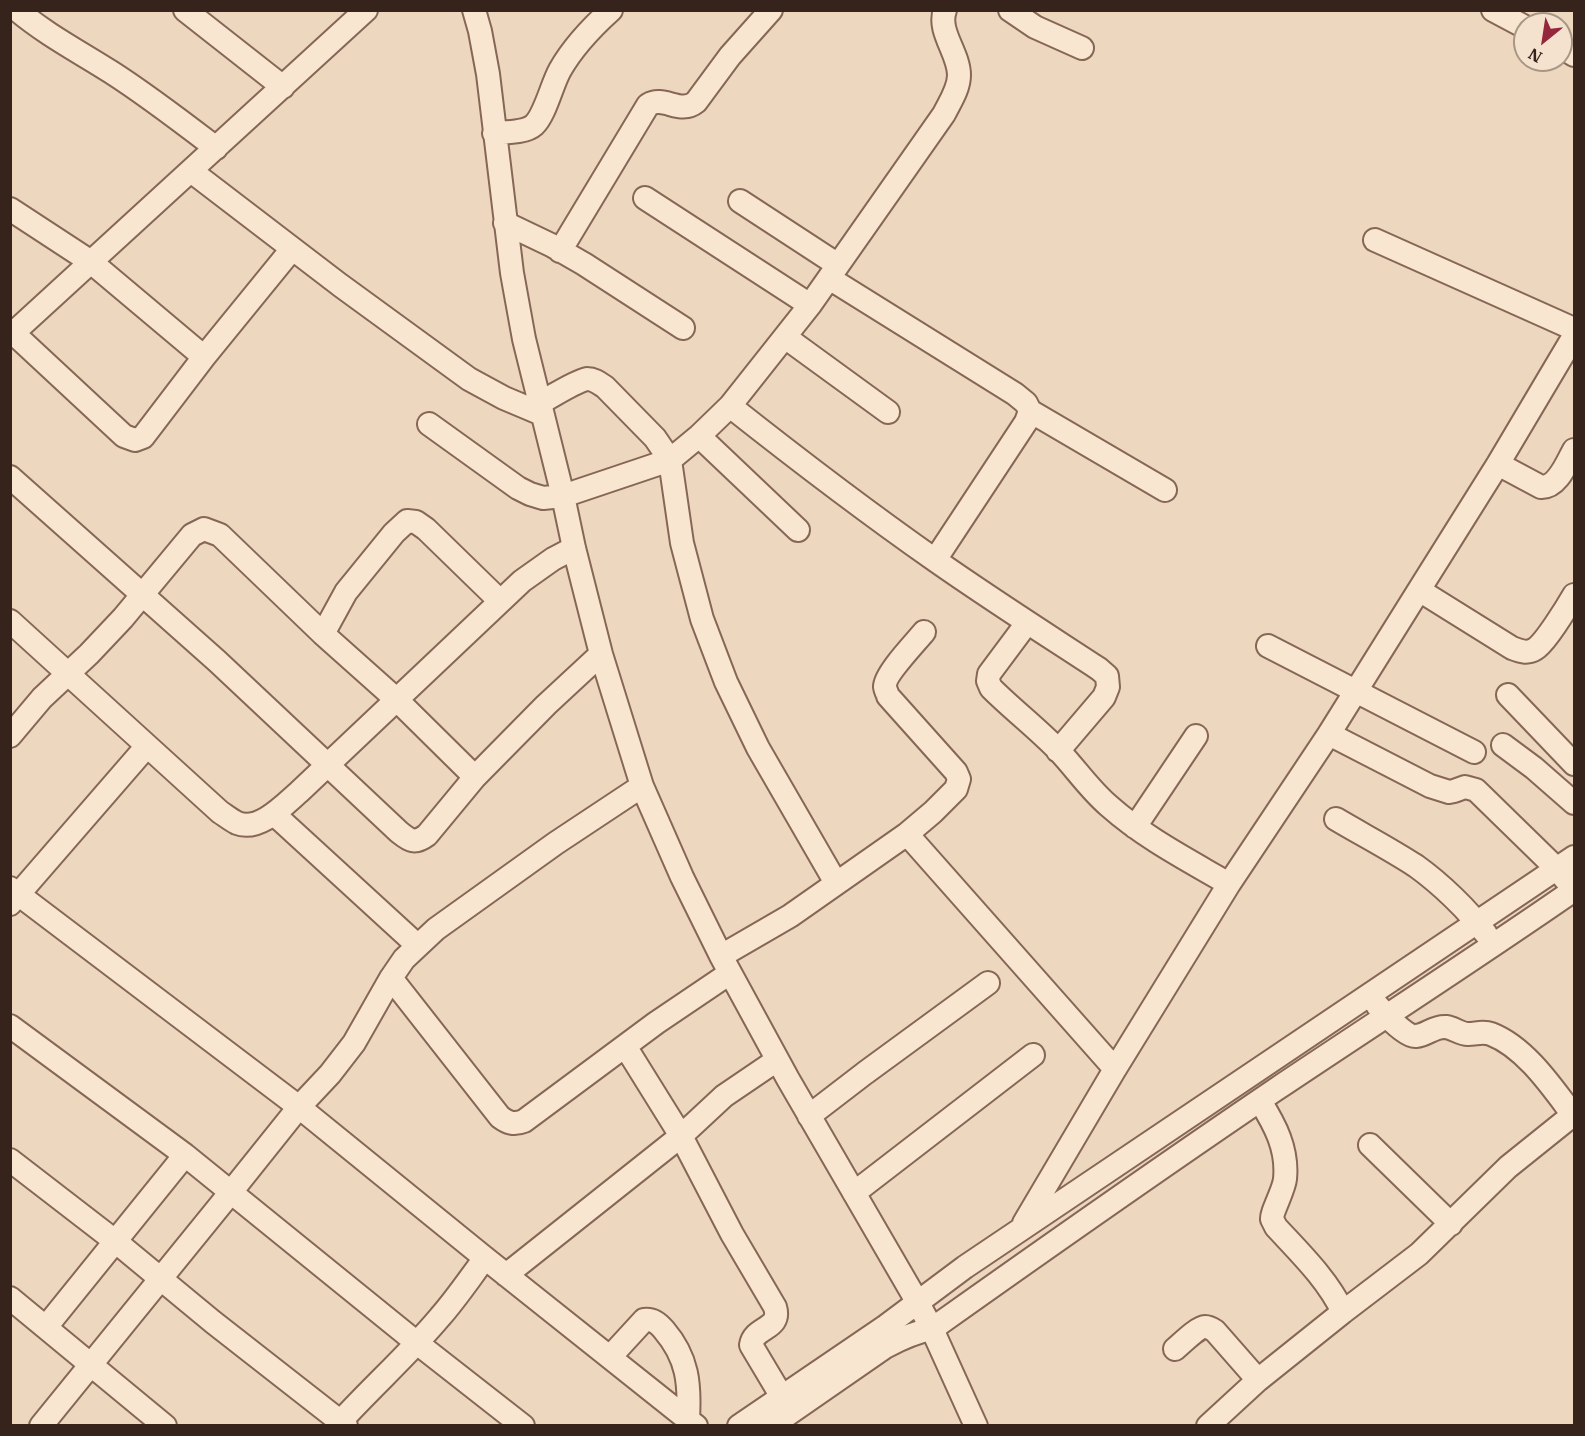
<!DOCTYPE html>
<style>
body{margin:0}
#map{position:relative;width:1585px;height:1436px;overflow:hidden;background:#edd7be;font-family:"IBM Plex Serif",serif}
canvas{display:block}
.frame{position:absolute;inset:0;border:12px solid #35231c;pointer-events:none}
.north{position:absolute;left:1513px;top:12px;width:60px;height:60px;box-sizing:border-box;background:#f5e2ce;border:2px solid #a89687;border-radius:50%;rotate:210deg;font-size:16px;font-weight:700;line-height:24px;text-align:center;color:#35231c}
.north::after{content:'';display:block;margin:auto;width:21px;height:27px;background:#94273c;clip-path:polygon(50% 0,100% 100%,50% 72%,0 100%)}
</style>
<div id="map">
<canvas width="1585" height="1436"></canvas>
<div class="frame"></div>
<div class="north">N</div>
</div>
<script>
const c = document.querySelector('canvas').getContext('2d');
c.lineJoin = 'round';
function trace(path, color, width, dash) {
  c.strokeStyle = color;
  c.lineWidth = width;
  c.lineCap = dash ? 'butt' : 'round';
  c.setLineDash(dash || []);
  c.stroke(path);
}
const minor = new Path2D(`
 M17,10c30,25 61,41 94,62 36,23 71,50 105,76
 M185,10l98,77
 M474,10l6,21 8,43 24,199 12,66 39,157 11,52 27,106 41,132 40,91 39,79 67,123 130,224 14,26 44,97
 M1010,10l25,17 47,21
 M1493,10l32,17
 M1561,47l13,8
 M494,133c12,-1 31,0 40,-8 11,-10 18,-41 26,-55 13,-23 31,-42 51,-60
 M191,171l149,114 129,94 35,19 38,16
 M645,198l165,107
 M740,201l98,64
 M10,209l81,53 113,95
 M505,223l46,22 33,19 99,64
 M1375,240l199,89
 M560,251l88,-146c16,-10 32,10 48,-3l34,-46 41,-46
 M829,278l186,116 11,9 4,8 -4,11 -91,138
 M10,330l114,106 11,4 8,-3 61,-80 88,-108
 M10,336l356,-326
 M785,337l103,75
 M540,403c11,-6 36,-22 47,-24 7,0 12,4 18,8l50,51 15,22 12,83 20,76 24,63 32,66 78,135
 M730,406c67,53 135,105 205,154 54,38 109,73 164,109l8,7 1,11 -4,10 -46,54
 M1030,411l135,79
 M429,424l89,64 12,6 13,4 20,-2 107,-36 29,-24 31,-30 80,-101 134,-191c6,-12 15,-25 15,-39 0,-22 -22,-44 -14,-65
 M699,436l99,94
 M1498,464l43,23c17,1 26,-25 33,-37
 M10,477l207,184 182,171c11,9 16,12 28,3l48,-58 71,-72 55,-51
 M1419,590l93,58c8,3 15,6 23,1 10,-6 32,-42 39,-54
 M10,621l210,191c6,4 11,8 17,11 22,9 47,-18 62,-31l223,-211 31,-22 21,-11
 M1027,623l-38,51 -1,7 3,7c22,22 47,41 68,63 17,18 31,39 50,55 36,32 79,54 120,78
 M323,634l23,-42 48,-59 13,-12 9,1 10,7 74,72
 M1268,646l206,106
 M1508,695l66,69
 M1329,734l101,52 19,6 5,-1 11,-4 11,3 81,79 9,11
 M10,736l32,-38 47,-44 34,-36 69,-83 12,-6 16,6 103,99 74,66 78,77
 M1503,745l31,23 40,35
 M274,814l143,131
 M1336,819c27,16 54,30 80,47 25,18 52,44 70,68
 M1135,827l61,-91
 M907,834l208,235 -91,154
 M10,888l289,219 186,151 211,168
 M10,904l137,-158
 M721,956l69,-40 117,-82 26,-22 23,-23 3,-10 -3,-7 -68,-76c0,-1 -3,-7 -3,-9 -1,-12 30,-44 39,-55
 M391,978l109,139c8,6 14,8 24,4l132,-98 74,-50
 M1377,1005c6,7 29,33 39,31 11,-1 18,-10 30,-9 8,1 14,7 22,7 8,0 15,-3 23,0 34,13 61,53 82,81
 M10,1026l175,129 232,188 106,83
 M625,1046l56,90 51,98 43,73c7,23 -21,19 -24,38l31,52
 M1115,1069l114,-185 100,-150 90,-144 79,-126 76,-128
 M1260,1101c15,24 28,48 25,78 -1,11 -14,34 -13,40 1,2 3,6 4,8 25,27 51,52 67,85
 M809,1116l56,-43 123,-90
 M1370,1145l81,79
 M10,1160l105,81 98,81 133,104
 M854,1193l179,-138
 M506,1275l175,-139 43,-40 53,-36
 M10,1298l155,128
 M46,1327l139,-172
 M1175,1349c6,-5 23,-22 30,-22 4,0 7,2 10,4l43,49
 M610,1357l34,-37c9,-1 14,3 20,10 24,28 26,54 24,89
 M341,1421c32,-35 68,-67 99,-104 16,-18 30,-39 45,-59
 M41,1426l190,-234 68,-85 31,-33 24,-31 37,-65 13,-19 32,-30 120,-86 86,-57
 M739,1426l147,-100 79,-59 55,-37 554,-373
 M771,1426l114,-79c15,-8 30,-15 47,-18 114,-81 228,-161 343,-239 100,-67 201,-132 299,-200
 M1208,1426l50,-46 85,-68 76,-58 89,-87 66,-53`);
trace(minor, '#866757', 26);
trace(minor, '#f9e6d1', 22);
</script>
